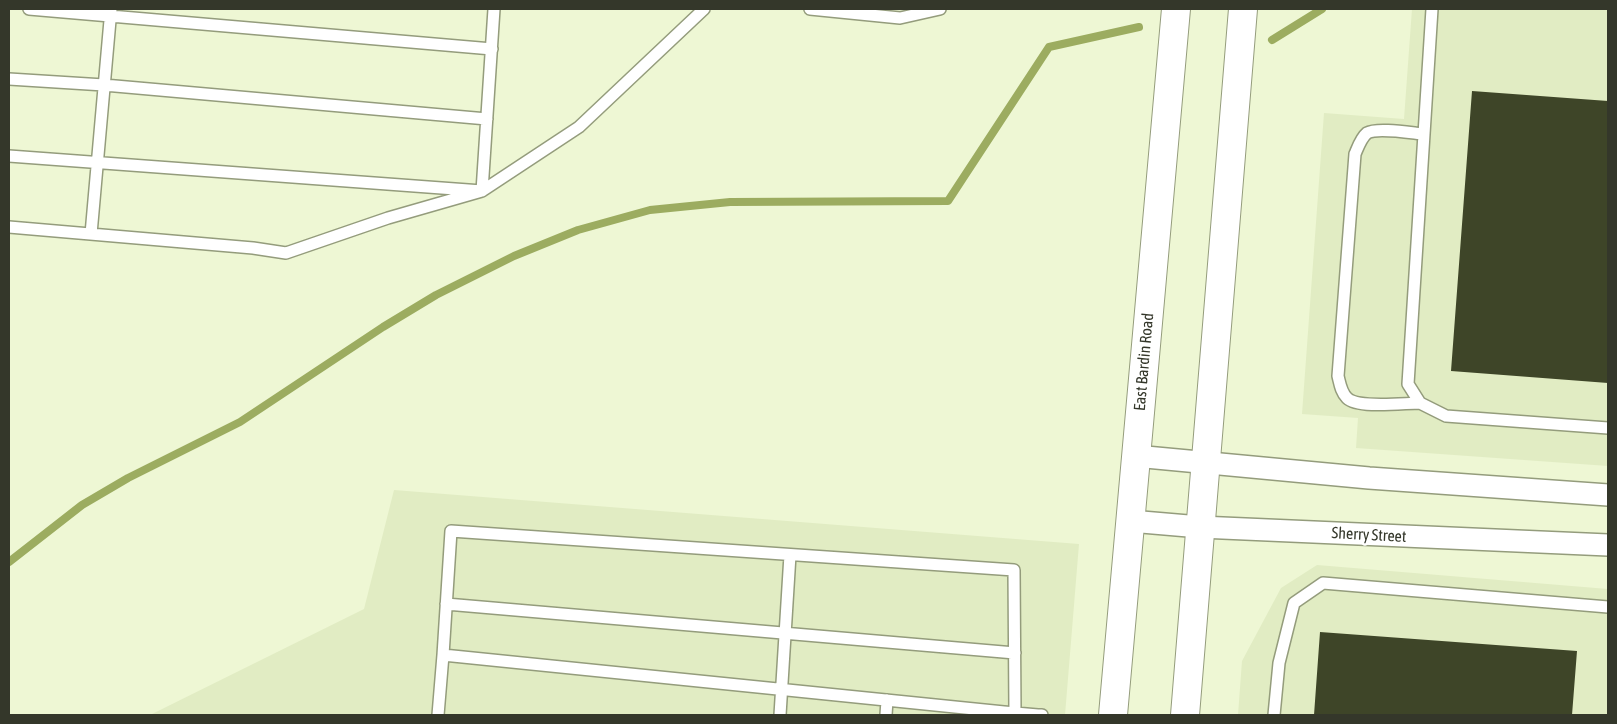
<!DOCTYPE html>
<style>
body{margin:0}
#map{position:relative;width:1617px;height:724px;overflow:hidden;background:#eef7d4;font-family:"Asap Condensed",sans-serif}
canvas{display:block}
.frame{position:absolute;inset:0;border:10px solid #34372a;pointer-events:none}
</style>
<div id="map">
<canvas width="1617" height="724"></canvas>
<div class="frame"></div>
</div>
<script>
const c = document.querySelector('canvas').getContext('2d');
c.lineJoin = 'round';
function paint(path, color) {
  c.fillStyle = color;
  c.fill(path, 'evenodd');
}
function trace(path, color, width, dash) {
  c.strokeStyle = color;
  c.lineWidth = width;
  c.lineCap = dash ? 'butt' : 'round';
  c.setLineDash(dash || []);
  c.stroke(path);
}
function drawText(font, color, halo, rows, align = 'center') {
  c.font = font + ' "Asap Condensed",sans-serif';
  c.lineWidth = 5;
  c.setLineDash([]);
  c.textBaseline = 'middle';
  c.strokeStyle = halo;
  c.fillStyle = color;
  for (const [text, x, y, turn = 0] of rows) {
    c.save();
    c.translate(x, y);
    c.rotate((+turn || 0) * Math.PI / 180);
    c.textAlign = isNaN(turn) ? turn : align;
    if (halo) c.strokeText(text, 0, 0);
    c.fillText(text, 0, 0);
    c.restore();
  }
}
paint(new Path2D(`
 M1412,9h196v457l-252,-18 2,-30 -56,-4 22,-301 80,6z
 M394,490l685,54 -14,171h-915l214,-106z
 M1317,565l291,24v126h-370l4,-54 39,-73z`), '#e1ecc3');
trace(new Path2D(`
 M1272,40l50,-31
 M9,562l73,-57 46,-27 112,-56 143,-95 53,-32 78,-39 64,-26 72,-20 80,-8 218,-1 101,-154 90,-20`), '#9cac60', 8);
paint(new Path2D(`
 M1472,91l136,10v282l-157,-12z
 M1320,632l257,19 -5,64h-258z`), '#3e4528');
const service = new Path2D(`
 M29,9l463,40
 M810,9l90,9 40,-9
 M1432,9l-24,375 12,19 26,13 162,12
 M9,79l95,6 383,34
 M9,156l473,35 12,-182
 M9,227l244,21 33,5 102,-35 94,-27 97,-64 125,-118
 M91,234l20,-225
 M1420,403c-16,0 -62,6 -73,-5 -6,-6 -7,-14 -9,-22l17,-222c3,-7 6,-16 12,-21 10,-6 45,0 57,1
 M446,604l569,49
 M438,715l5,-60
 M780,715l10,-160
 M886,715l1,-15
 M1015,715v-2l-1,-143 -563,-39 -8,124 561,57 34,3h4
 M1274,715l5,-52 15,-60 29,-20 285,24`);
const minor = new Path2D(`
 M1135,456l234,22 239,17
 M1130,521l70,6 408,18`);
const tertiary = new Path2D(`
 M1113,715l63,-706
 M1185,715l58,-706`);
trace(service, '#949c7c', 14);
trace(minor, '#949c7c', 24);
trace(tertiary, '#949c7c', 30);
trace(service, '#fff', 11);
trace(minor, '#fff', 21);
trace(tertiary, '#fff', 28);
drawText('16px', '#34372a', '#fff', [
 ["East Bardin Road",1144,362,-85],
 ["Sherry Street",1369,535,3]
]);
</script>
